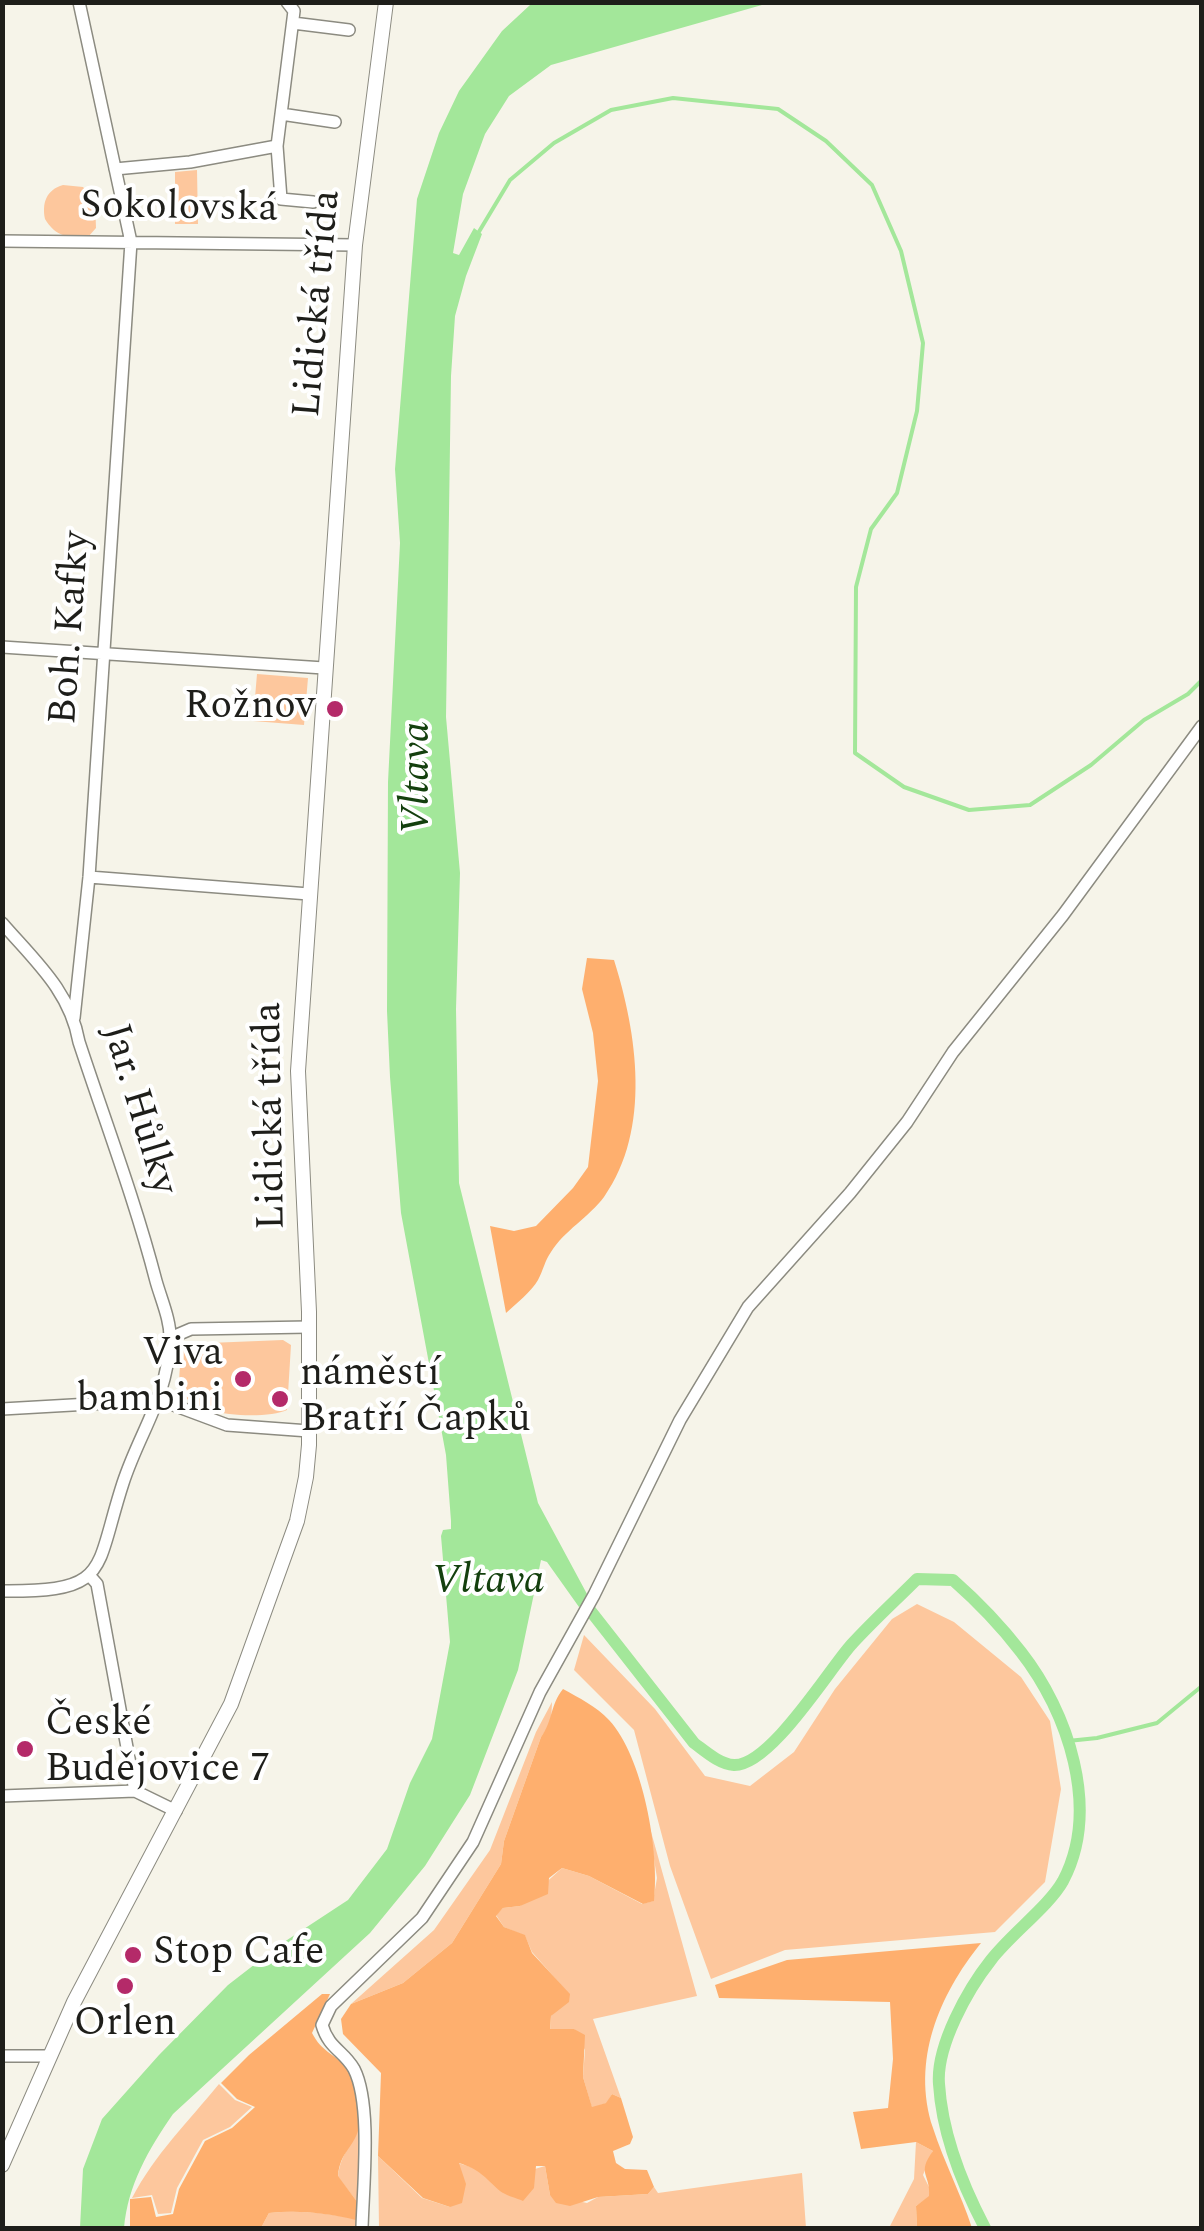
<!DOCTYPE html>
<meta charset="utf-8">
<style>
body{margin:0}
#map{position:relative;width:1204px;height:2231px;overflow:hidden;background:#f6f4e9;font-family:Spectral,serif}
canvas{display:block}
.frame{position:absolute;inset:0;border:5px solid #1e1e1a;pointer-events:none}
</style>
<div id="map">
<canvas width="1204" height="2231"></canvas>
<div class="frame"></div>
</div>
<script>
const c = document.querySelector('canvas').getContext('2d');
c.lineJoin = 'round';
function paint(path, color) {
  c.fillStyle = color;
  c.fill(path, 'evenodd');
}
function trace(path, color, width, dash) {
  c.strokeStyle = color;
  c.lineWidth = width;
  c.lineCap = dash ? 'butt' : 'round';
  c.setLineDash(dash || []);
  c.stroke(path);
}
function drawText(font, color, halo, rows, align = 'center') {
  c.font = font + ' Spectral,serif';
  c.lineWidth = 8;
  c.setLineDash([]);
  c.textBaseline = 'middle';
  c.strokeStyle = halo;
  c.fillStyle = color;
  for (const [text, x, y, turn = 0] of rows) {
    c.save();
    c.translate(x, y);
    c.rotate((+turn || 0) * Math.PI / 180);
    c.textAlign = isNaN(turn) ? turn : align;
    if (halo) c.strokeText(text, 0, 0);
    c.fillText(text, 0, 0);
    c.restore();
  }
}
paint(new Path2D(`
 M197,170l1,54h-23v-52z
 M63,185l20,2 12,14 1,27 -8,9c-20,1 -32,0 -43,-18 -3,-16 1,-29 18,-34z
 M257,674l51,4 -4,47 -51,-4z
 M283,1340l8,5 -4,65c-22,10 -94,7 -105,-18 -6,-14 0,-34 2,-48z
 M917,1604l37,18 67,55 29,44 11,68 -16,93 -50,50 -210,18 -74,29 -41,-113 -36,-136 -60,-60 10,-35 71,74 50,67 45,10 44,-34 41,-63 57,-70z
 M552,1702l-1,21 -10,14 -37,104 -3,23 -49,79 -49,40 -52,21 83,-74 56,-80 46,-118z
 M648,1821l49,175 -104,23 28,79 -9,-4 -5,9 -15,5 -9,-31 2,-27 -11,-21 -24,1 1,-14 18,-22 -37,-42 -7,-16 -21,-9 -8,-12 7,-7 17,-2 42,-38 27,8 53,28 11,-3 4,-23z
 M219,2084l16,16 17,7 -22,20 -27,13 -26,48 -6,25 -13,1 -6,-19 -20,3c23,-44 56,-76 87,-114z
 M359,2126l1,102h-99l8,-15c30,-3 57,0 87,6l2,-16 -20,-26c2,-21 13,-32 21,-51z
 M916,2142l17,9 -10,24 7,14 -1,8 -13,9 1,22h-28l25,-49z
 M378,2156l44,42 28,9 8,-44 16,5 20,13 51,-15 5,29 37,8 11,-6 50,-3 6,-7 4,6 144,-20 4,55h-427z`), '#fdc79d');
paint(new Path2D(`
 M587,958l27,2c23,73 38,169 -10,237 -15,20 -40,34 -53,55 -6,8 -8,19 -13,28 -7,12 -21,23 -32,33l-16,-87 24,5 22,-5 37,-38 15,-21 10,-86 -5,-48 -11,-44z
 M563,1689c16,9 33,17 46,31 34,36 51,133 45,181l-11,3 -54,-28 -27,-8 -13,10 -1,16 -28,12 -17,2 -7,8 8,11 21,8 7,18 38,41 -1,8 -18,14 -1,13h24l11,6 -2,42 9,30 14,-4 6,-9 9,4 12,39 -3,7 -17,7 3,12 9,6 22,1 7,17 -6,7 -50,3 -28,9 -14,-3 -6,-8 -5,-29h-9l-2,22 -11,13c-7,-3 -18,-6 -23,-10 -16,-14 -19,-21 -41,-28l7,21 -4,19 -12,4 -27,-9 -45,-42 3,-83 -38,-39 -2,-15 10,-15 52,-21 49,-40 49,-79 3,-23 37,-104c12,-16 9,-32 22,-48z
 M981,1943c-42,52 -70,118 -48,185 11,34 28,66 39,100h-55l-1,-22 13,-10c2,-22 -13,-22 4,-45l-17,-9 -55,7 -8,-37 35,-4 5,-49 -3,-57 -171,-4 -4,-13 72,-25z
 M322,1994h8l-18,39c10,19 20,19 33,33 12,13 17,43 14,61 -4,20 -19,24 -21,49l20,27 -2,17c-30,-7 -57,-10 -87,-7l-8,15h-131v-29l21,-2 5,20 17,-3 6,-25 26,-48 27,-13 23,-21 -18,-8 -16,-16 28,-28z`), '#feaf6e');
paint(new Path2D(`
 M538,2l231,1 -218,62 -42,31 -24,38 -22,60 -10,59 6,2 15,-27 8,6 -16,42 -11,40 -4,60 -5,341 14,156 -4,136 3,174 79,320 49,91 -8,13 -32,-45 -6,-2 -23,110 -48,125 -45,71 -55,67 -197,181c-25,36 -45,71 -49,114h-44l3,-59 19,-50 57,-64 69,-70 53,-41 67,-44 39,-51 23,-66 22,-44 18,-97 -9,-106 2,-6 8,-1v-8l-5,-66 -45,-242 -11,-136 -3,-66 1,-229 12,-239 -5,-74 22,-270 22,-66 20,-42 43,-60 28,-26z`), '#a3e79a');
trace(new Path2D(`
 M477,235l33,-55 44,-37 57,-33 62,-12 105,11 48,32 46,44 29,66 22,92 -6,68 -20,82 -26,36 -15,58 -1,166 49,34 65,23 61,-5 61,-40 53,-45 44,-26 14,-14
 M1068,1741l29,-3 60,-15 45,-37`), '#a3e79a', 4);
trace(new Path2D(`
 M582,1600l112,143c11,8 25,21 40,22 36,1 94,-94 117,-120 21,-23 44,-44 66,-66l36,1c25,22 48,46 68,72 47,60 80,157 42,229 -14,25 -53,54 -72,79 -23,29 -55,86 -52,124 3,49 24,102 46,144`), '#a3e79a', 12);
const minor = new Path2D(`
 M293,23l56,7
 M281,114l54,8
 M277,146l4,53 32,3
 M115,169l75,-7 87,-16 17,-135 -7,-9
 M2,241l353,4
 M2,647l322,21
 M89,877l220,17
 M2,923c33,38 68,68 77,119 26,79 56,158 77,239 5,18 15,40 14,59 -3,59 -30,91 -47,143 -29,89 -12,109 -121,108
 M74,1018l15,-141 42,-635 -52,-240
 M170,1338l21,-9 118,-2
 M2,1409l158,-9 67,25 82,6
 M90,1576l7,8 38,207
 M2,1796l133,-5 41,20
 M2,2056h48
 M362,2228c1,-40 10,-124 -8,-159 -11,-19 -25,-20 -32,-44l9,-19 91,-88 51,-76 67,-150 54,-97 86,-175 68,-113 102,-114 57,-71 46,-70 110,-137 139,-189`);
const tertiary = new Path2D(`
 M2,2165l72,-163 157,-298 66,-183 9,-44 3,-32v-133l-11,-241 57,-826 31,-243`);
trace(minor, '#8c8b81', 14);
trace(tertiary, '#8c8b81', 16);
trace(minor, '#fff', 11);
trace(tertiary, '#fff', 14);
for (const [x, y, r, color] of [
 [335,709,10,"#b42a69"],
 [243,1379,10,"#b42a69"],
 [280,1399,10,"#b42a69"],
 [25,1749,10,"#b42a69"],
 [133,1955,10,"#b42a69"],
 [125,1986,10,"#b42a69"]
]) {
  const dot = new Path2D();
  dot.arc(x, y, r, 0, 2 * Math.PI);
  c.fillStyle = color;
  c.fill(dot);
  trace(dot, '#fff', 4);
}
drawText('40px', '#1e1e1a', '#fff', [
 ["Sokolovská",179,210,1],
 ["Lidická třída",320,304,-85],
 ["Boh. Kafky",73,628,-86],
 ["Jar. Hůlky",137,1110,73],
 ["Lidická třída",273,1116,-91]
]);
drawText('40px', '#1e1e1a', '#fff', [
 ["Rožnov",315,709,"right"],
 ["Viva",223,1356,"right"],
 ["bambini",223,1402,"right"],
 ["náměstí",300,1376],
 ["Bratří Čapků",300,1422],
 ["České",45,1726],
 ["Budějovice 7",45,1772],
 ["Stop Cafe",153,1955],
 ["Orlen",125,2026,"center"]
], 'left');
drawText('italic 42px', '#14400e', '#fff', [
 ["Vltava",420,778,-90],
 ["Vltava",488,1584]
]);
</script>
